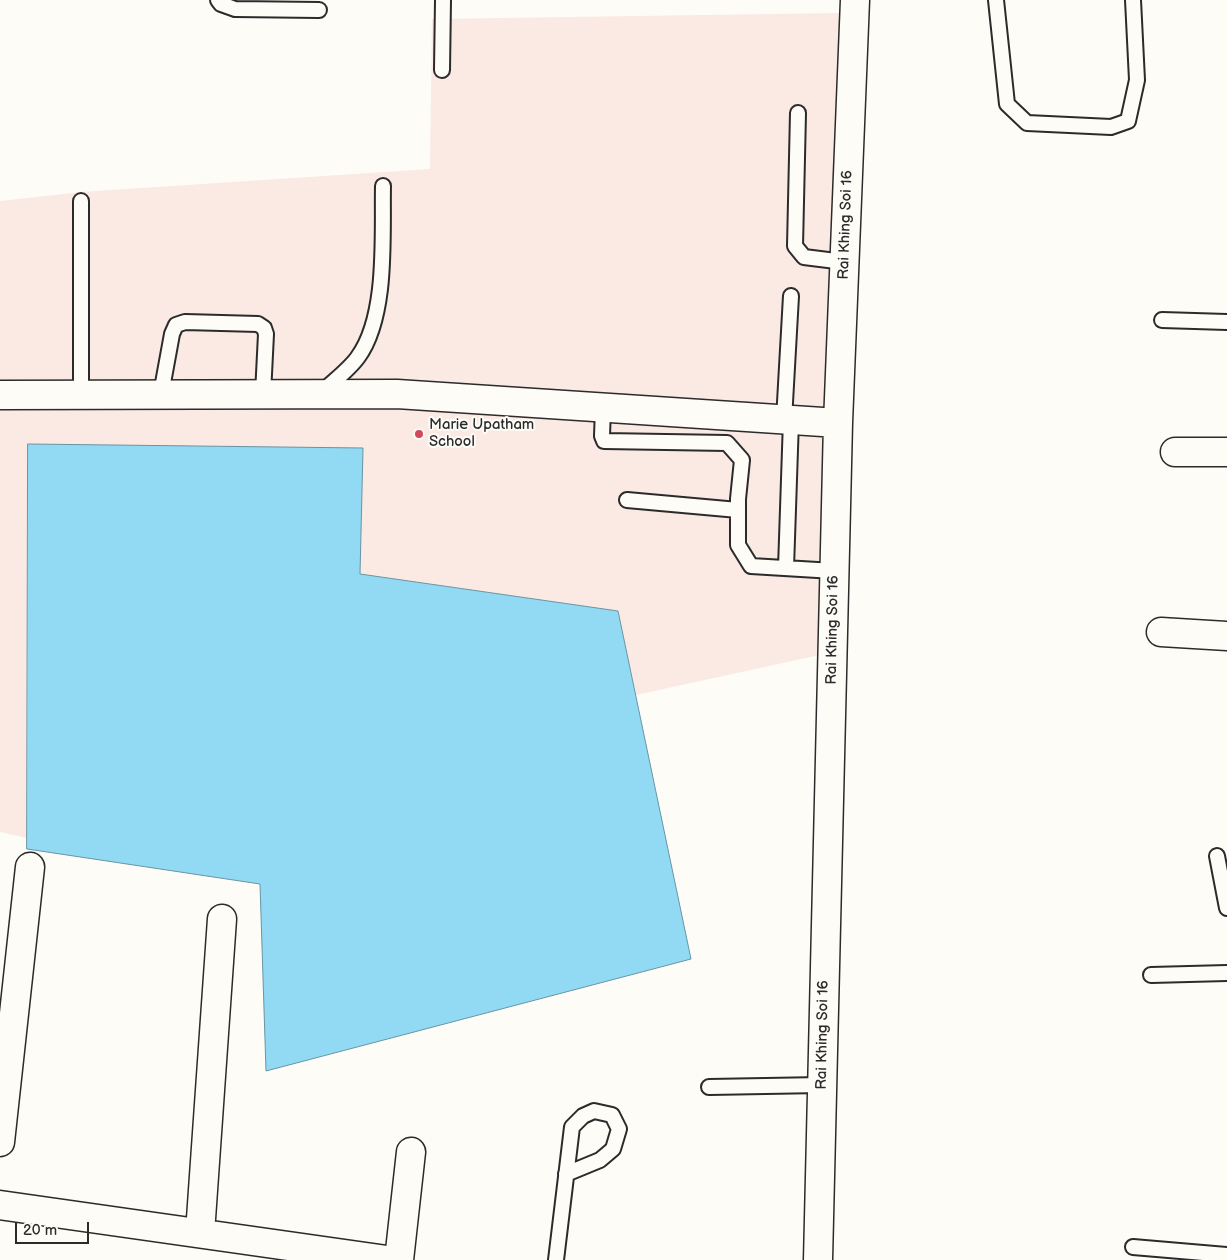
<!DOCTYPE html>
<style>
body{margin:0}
#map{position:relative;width:1227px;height:1260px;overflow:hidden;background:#fdfcf7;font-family:"Balsamiq Sans",sans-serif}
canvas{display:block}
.scale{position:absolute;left:15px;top:1222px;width:74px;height:22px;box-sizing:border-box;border:2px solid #2b2b2b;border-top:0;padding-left:6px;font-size:15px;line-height:18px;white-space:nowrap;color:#2b2b2b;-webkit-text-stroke:4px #fdfcf7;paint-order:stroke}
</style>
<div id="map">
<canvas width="1227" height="1260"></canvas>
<div class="scale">20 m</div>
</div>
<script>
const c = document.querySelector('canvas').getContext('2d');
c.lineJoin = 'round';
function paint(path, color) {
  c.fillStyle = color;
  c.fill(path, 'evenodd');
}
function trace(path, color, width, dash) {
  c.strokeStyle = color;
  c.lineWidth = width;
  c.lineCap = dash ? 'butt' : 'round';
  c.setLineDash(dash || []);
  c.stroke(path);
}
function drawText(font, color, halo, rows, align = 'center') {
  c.font = font + ' "Balsamiq Sans",sans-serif';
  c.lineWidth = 4;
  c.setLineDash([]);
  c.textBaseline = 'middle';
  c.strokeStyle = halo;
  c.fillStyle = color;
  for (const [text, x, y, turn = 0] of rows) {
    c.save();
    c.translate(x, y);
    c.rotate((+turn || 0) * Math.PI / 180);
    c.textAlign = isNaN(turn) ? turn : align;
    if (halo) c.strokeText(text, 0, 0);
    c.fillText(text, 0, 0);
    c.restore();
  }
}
paint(new Path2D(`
 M839,13l-1,410 -14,231 -188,41 -18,-84 -259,-37 -331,-129 -1,393 -27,-6v-631l81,-9 349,-23 2,-150z`), '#fbe9e3');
const water = new Path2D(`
 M28,444l335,4 -3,126 258,37 73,348 -425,112 -6,-187 -233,-35z`);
paint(water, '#92daf3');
trace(water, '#6994a3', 1);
const lane = new Path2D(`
 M218,0l3,4 14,5 84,1
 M996,0l11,104 20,19 84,4 17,-6 9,-41 -4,-80
 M442,70l1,-70
 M798,113l-3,133 9,11 40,5
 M1162,320l65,2
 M81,394v-193
 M161,394l11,-60 4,-9 9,-3 73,2 6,4 2,6 -3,60
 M320,394c12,-12 29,-24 38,-37 30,-41 24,-122 25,-171
 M603,408l-1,28 2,5 123,2 15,17 -4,39v46l13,21 83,5
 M784,420l7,-124
 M627,500l111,10
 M786,568l5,-148
 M1217,856l10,52
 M1151,975l76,-2
 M709,1087l113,-2
 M1133,1247l94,8
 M556,1260l16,-133 11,-11 11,-5 18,4 7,14 -6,20 -13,11 -34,14`);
const street = new Path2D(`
 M0,395l397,-1 441,29
 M1175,452h52
 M1161,632l66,4
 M0,1142l30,-275
 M0,1205l387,55
 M200,1233l22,-314
 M399,1260l12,-108
 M818,1260l20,-837 17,-423`);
trace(lane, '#2b2b2b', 18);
trace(street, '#2b2b2b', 31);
trace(lane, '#fdfcf7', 14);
trace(street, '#fdfcf7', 28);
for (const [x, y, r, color] of [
 [419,434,5,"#d1495b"]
]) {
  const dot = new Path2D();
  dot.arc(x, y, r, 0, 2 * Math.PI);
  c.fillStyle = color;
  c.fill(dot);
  trace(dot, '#fdfcf7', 2);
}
drawText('15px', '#2b2b2b', '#fdfcf7', [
 ["Rai Khing Soi 16",846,225,-88],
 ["Rai Khing Soi 16",833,630,-89],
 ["Rai Khing Soi 16",823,1035,-89]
]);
drawText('15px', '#2b2b2b', '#fdfcf7', [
 ["Marie Upatham",429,425],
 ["School",429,442]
], 'left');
</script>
